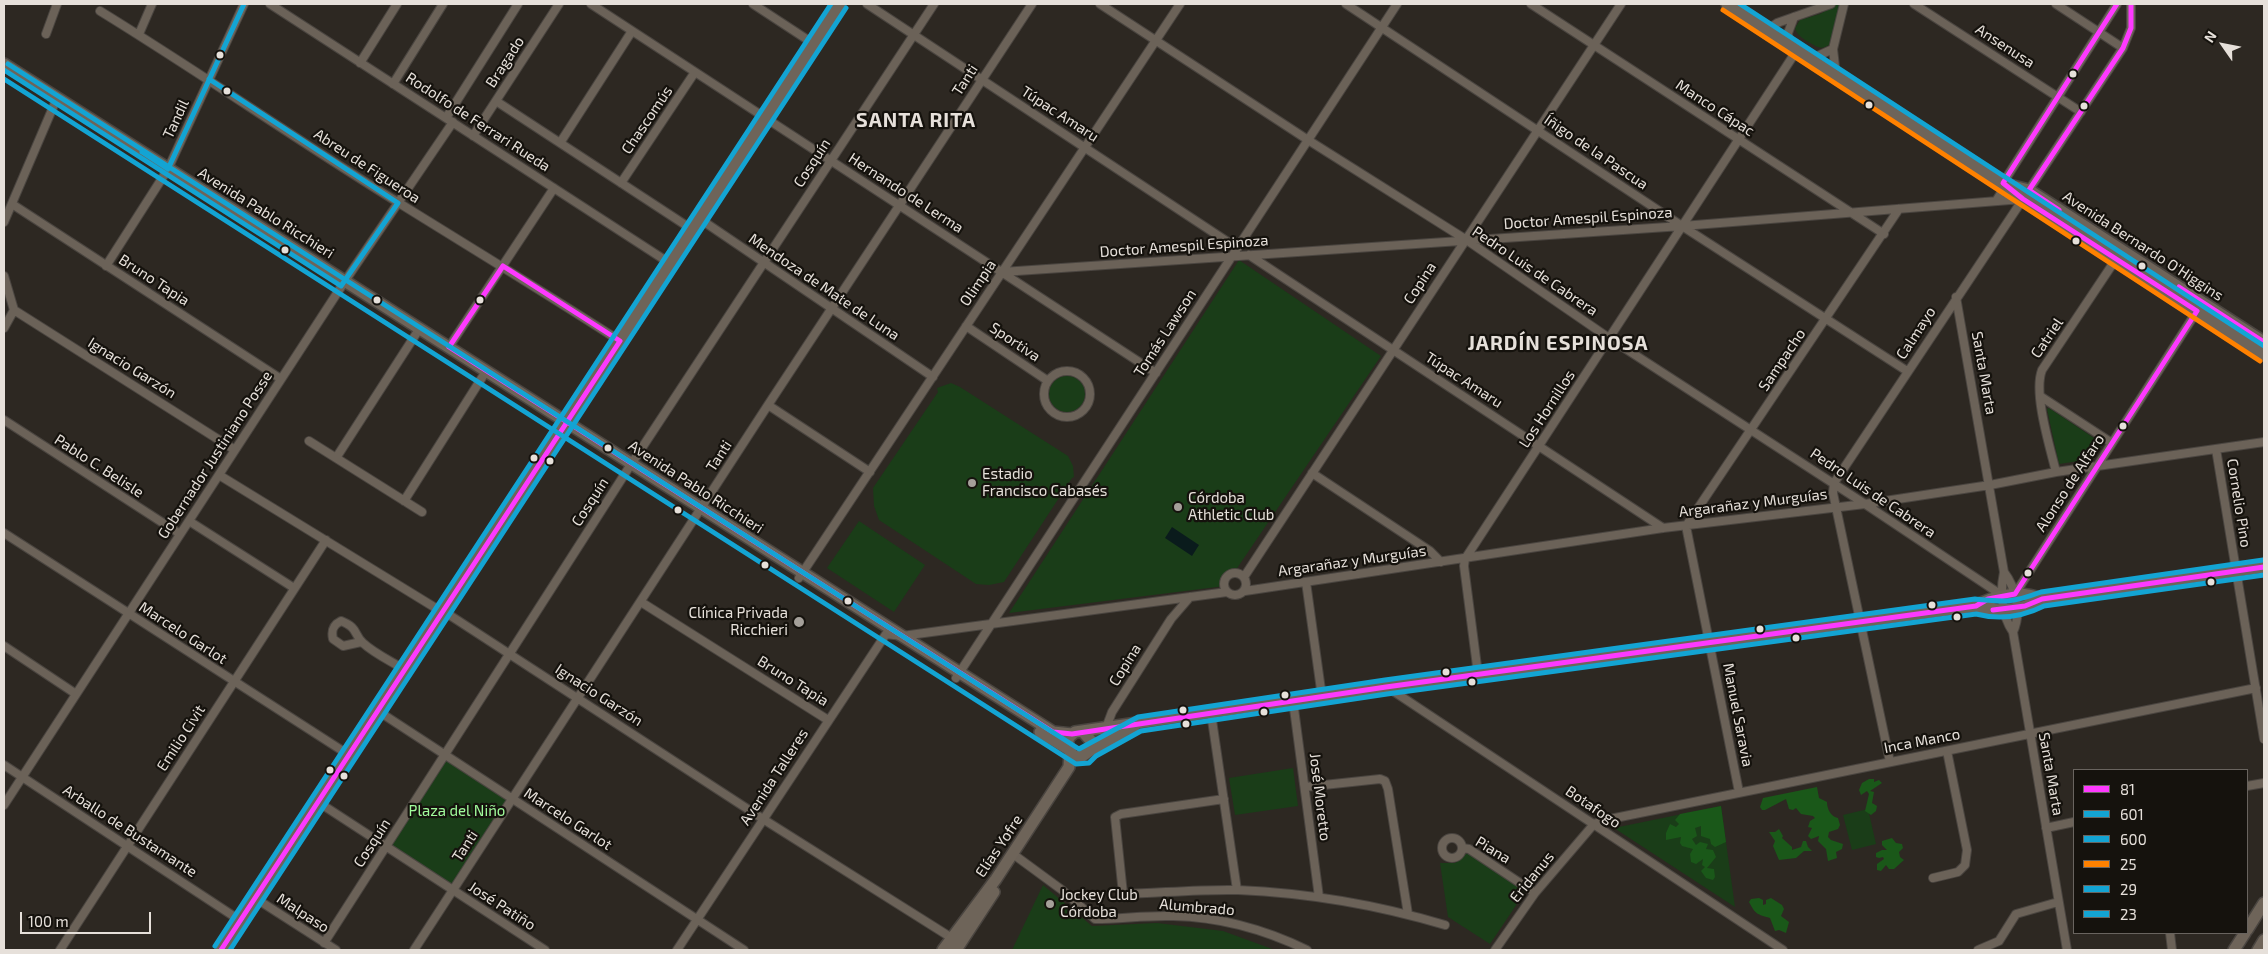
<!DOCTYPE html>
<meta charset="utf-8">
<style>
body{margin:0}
#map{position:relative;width:2268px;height:954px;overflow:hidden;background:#2d2822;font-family:"Exo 2",sans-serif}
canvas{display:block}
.frame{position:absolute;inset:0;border:5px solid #e6e0da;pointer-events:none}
.legend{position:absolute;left:2073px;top:769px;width:175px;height:165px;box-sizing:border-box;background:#15120d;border:1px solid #69645f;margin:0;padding:6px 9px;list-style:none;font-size:15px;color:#e6e0da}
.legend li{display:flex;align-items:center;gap:10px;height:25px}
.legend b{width:25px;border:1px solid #69645f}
.north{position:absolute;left:2198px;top:20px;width:50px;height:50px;-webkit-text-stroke:4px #15120d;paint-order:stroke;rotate:303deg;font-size:14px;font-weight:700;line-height:20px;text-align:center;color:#e6e0da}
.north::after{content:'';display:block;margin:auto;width:18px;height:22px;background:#e6e0da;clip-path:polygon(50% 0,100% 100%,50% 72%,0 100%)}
.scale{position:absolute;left:20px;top:912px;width:131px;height:22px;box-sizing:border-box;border:2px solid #e6e0da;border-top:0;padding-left:6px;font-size:15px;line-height:18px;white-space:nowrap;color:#e6e0da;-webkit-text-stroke:4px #15120d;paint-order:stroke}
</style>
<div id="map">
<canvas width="2268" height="954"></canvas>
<div class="frame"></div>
<ul class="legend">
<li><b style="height:6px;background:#fe39ff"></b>81</li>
<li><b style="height:6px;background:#13a4d3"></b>601</li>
<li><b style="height:6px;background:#13a4d3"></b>600</li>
<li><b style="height:6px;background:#ff8100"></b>25</li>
<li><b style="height:6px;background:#13a4d3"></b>29</li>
<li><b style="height:6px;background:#13a4d3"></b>23</li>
</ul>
<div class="north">N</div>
<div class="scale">100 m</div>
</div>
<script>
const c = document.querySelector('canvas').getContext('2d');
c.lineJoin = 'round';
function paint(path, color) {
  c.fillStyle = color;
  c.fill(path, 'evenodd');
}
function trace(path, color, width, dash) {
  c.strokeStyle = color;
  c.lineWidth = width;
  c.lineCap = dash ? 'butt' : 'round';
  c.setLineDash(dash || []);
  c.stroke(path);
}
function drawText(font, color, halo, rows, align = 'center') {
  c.font = font + ' "Exo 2",sans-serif';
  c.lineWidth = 4.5;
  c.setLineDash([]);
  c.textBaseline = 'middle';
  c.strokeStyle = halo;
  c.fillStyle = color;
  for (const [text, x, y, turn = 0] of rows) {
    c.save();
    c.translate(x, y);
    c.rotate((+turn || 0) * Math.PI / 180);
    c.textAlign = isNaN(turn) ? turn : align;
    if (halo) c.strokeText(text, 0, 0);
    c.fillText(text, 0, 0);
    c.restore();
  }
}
paint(new Path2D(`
 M1837,4h6c-4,15 -7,56 -31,40 -7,-4 -15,-8 -17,-16l5,-8 20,-6z
 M1239,260l142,96 -156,230 -216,27z
 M1049 394a18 18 0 1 1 36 0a18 18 0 1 1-36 0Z
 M951,383l9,4 108,69 5,10 1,11 -2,1 -68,104 -15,3 -13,-1 -97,-64 -5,-14 -1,-18 65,-96 -1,-4z
 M2049,408l54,36 -11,15 -33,5 -12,-55z
 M859,521l66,44 -31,47 -67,-44z
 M445,755l67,44 -59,91 -67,-43z
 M1293,768l5,38 -63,9 -6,-37z
 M1721,806l14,101 -121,-79z
 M1868,809l8,35 -24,6 -9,-35z
 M1466,854h5l54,38 -35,52 -42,-27 -8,-54h15z
 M1043,885l49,41 65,-3 66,8 52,19h-263z`), '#1a3d18');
paint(new Path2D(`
 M1869,779h5v3l5,-2 3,3 -12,8 4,1 -2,11 5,3 -1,5 -5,4 -6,-4 4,-17 -2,-3 -6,4 -2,-5 3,-7z
 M1817,787l2,11 8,4c0,7 4,15 11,16l2,7 -2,4 -9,3 -1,5 3,3 12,4 -1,5 -6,3 1,6 -9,3 -2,-12 -8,-8 1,-5 -8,3 -3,-3 4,-8 -4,-1 2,-6 5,-3 -2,-2 -12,-2 -5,-6 -3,2 -4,-1 -3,-10 -21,11h-3l-2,-3 3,-9z
 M1721,806l5,36 -11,5 -4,-3 -1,-5 -9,-3v-10l-6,2 2,8 -5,3 4,6 4,-3 8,2 -2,5 7,1 3,7 -9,11 7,1 1,8 -2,3 -7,-2 -5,-7 4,-4 -3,-2 1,-6 -7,5 -5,-2 -1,-8 3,-5 -11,-3 -2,-3 1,-6 -15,3v-7l4,-9 6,3 3,-3 -4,-4 5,-6z
 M1779,829l4,7 -1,2 10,9v3l9,-3 2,-6h3l2,6 4,4h-8l-8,7 -17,2 -6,-14 2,-5 -6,-9h6z
 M1892,838l4,5 6,1 1,4 -4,4 1,5 4,3 -10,9h-5l-3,-4 -5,6 -4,-1v-6l7,-5 -1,-2 -4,1 -3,-1v-4l6,-3h5l-5,-5v-4z
 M1759,898l4,2v5l3,-1v-4l5,-2 11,7 2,4 -3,7 8,6 -3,11 -7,-3 -4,1 -5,-13c-13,-4 -14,-3 -21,-16l2,-3z`), '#1a5819');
paint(new Path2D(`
 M1172,527l27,18 -7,11 -27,-18z`), '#0a1b1c');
const minor = new Path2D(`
 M270,4l401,260
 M591,4l565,369
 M753,4l61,40
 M867,4l370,244
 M1100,4l208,136 157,99 144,99 256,166 138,92
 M1346,4l336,222 225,145
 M1531,4l353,230
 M1914,4l167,108
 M2056,4l67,44
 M100,11c101,62 198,130 299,192 74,46 148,91 221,138
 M1767,30l10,-7 54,-19
 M46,34l11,-30
 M139,34l13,-30
 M1789,45l-1,-12 6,-16
 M1811,59l22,-10
 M360,63l37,-59
 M1836,75l-3,-26 11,-45
 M393,84l50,-80
 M496,101l197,129
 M446,118l72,-114
 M473,136l86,-132
 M560,143l72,-112
 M621,183l74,-111
 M2029,190l94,-142 8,-20v-24
 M1996,201l5,-8 2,-10 114,-179
 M12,204l269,175
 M700,219l233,158
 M4,222l53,-124
 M1249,255l414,273
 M106,266l62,-97 76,-165
 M1002,272l680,-46 341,-27
 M4,276l10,34 -10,18
 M1956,297l48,275c-4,19 -3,43 9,60l54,318
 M14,310l221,140
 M966,326l82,55
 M449,347l105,-159
 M1044 394a23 23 0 1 1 46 0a23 23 0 1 1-46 0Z
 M2040,396l72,47
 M768,405l102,67
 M4,420l176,114
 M309,441l113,71
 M2216,449l48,290
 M336,458l80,-124
 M2056,472c-6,-25 -23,-79 -14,-102l74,-111
 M1312,473l118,78 11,11
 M219,475l215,132 17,9 312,203 192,121
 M404,501l79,-125
 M189,521l105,67
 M4,533l345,222
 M2004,572c12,16 18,41 9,60
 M1224 584a11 11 0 1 1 22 0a11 11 0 1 1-22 0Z
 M1244,577l377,-573
 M799,578l381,-574
 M1306,582l16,115
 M1245,591l418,-63 202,-24 125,-19 66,-13 208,-30
 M2015,594l182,-283
 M641,602l187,118
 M361,642l-18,4 -10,-7c-2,-9 0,-14 8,-18 18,7 12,13 22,22 12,11 28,18 42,27
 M4,646l72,48
 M1478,674l-14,-108 1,-7 332,-509
 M956,678l441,-674
 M1387,687l396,263
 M1293,701l26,196
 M378,711l366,239
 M1211,713l26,177
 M1106,728l6,-16 59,-93 19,-22
 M1890,762l-57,-269 1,-10 189,-284
 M4,765l237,156
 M2247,786l17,-3
 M1305,787l75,-8 5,2 3,8 20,125
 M1739,792l-53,-266 213,-317
 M1224,799l-103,15 -6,3 8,77c38,-1 77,-5 115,-4 70,3 140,15 207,35
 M318,802l227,148
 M4,805l341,-524 108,-159
 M2046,828l28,-6
 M1442 848a10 10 0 1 1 20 0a10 10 0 1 1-20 0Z
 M1462,848l7,1 66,44
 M1013,854l49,36 33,29c26,0 52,-4 78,-3 47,1 91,13 134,34
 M1933,878l25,-6 7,-7 2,-15 -20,-99
 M255,898l81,52
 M2170,933l2,17
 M324,943l304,-474 306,-465
 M60,950l266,-410
 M414,950l354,-545 264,-401
 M677,950l209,-316 16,2 325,-44
 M1495,950l40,-57 59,-69 11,-4 651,-132
 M1978,950l21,-9 17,-27 42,-12`);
const secondary = new Path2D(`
 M1727,4l537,351
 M4,64l1049,668 19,2
 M2009,185l20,5 235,152
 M1976,606c21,7 46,4 66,-7l222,-32
 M1040,732l28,17
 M1084,733l8,9 -1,8 -10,7 -8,-1 -6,-11 2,-8 6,-5 311,-45 590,-81c19,-11 44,-16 66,-7
 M1091,750l43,-23
 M2247,930l17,-27
 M221,950l619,-946
 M943,950l53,-71 73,-112 1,-14
 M956,950l38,-58
 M2234,950l11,-17
 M2258,950l6,-10`);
trace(minor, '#4a4540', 10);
trace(secondary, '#4a4540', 14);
trace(minor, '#6b6258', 8);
trace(secondary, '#6e6459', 11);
trace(new Path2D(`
 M2059,210l-30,-20 94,-142 8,-20v-24
 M503,266l117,75 -53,81 -118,-75z
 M2179,287l85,55
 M567,422l486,310 19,2 314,-47 590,-81 12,-7 27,-5 182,-283 -174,-112 -20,-16 114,-179
 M1993,610l32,-4 17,-7 222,-32
 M221,950l346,-528`), '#fe39ff', 5);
trace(new Path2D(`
 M4,79l1072,685 13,-1 7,-7 45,-25 246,-37 589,-80c23,6 46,3 68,-8l220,-31
 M230,950l616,-942`), '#13a4d3', 5);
trace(new Path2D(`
 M8,64l1071,685 59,-32 247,-37 590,-81c30,3 37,4 66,-7l222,-32
 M215,946l616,-942`), '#13a4d3', 5);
trace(new Path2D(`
 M1723,10l537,351`), '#ff8100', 5);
trace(new Path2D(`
 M1740,4l524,342`), '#13a4d3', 5);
trace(new Path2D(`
 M4,70l337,216 57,-83 -189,-124
 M142,152l26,17 76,-165`), '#13a4d3', 5);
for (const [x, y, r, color] of [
 [220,55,4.5,"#e6e0da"],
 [2073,74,4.5,"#e6e0da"],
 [227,91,4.5,"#e6e0da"],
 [1869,105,4.5,"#e6e0da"],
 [2084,106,4.5,"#e6e0da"],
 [2076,241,4.5,"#e6e0da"],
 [285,250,4.5,"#e6e0da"],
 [2142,266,4.5,"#e6e0da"],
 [377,300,4.5,"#e6e0da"],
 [480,300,4.5,"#e6e0da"],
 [2123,426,4.5,"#e6e0da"],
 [608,448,4.5,"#e6e0da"],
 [534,458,4.5,"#e6e0da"],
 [550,461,4.5,"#e6e0da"],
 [972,483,5,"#a5a09a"],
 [1178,507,5,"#a5a09a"],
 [678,510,4.5,"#e6e0da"],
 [765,565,4.5,"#e6e0da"],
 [2028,573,4.5,"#e6e0da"],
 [2211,582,4.5,"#e6e0da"],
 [848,601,4.5,"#e6e0da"],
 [1932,605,4.5,"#e6e0da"],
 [1957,617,4.5,"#e6e0da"],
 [799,622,6,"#a5a09a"],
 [1760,629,4.5,"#e6e0da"],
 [1796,638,4.5,"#e6e0da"],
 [1446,672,4.5,"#e6e0da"],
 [1472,682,4.5,"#e6e0da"],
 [1285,695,4.5,"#e6e0da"],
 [1183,710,4.5,"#e6e0da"],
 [1264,712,4.5,"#e6e0da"],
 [1186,724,4.5,"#e6e0da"],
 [330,770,4.5,"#e6e0da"],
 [344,776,4.5,"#e6e0da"],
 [1050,904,5,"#a5a09a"]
]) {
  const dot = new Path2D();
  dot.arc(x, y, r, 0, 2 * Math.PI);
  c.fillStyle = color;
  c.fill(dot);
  trace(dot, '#15120d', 2);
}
drawText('15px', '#e6e0da', '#15120d', [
 ["Ansenusa",2005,46,33],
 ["Bragado",505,62,-57],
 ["Tanti",965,80,-57],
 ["Manco Cápac",1715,108,33],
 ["Túpac Amaru",1060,114,33],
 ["Tandil",176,119,-65],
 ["Chascomús",647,120,-56],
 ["Rodolfo de Ferrari Rueda",478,122,33],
 ["Íñigo de la Pascua",1596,152,34],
 ["Cosquín",812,163,-57],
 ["Abreu de Figueroa",367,166,33],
 ["Hernando de Lerma",906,193,33],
 ["Avenida Pablo Ricchieri",266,213,32],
 ["Doctor Amespil Espinoza",1588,218,-4],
 ["Doctor Amespil Espinoza",1184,246,-4],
 ["Avenida Bernardo O'Higgins",2143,246,33],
 ["Pedro Luis de Cabrera",1535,271,34],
 ["Bruno Tapia",154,280,33],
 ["Olimpia",978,283,-56],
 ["Copina",1420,283,-57],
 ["Mendoza de Mate de Luna",824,287,34],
 ["Tomás Lawson",1165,333,-57],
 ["Calmayo",1916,333,-57],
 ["Catriel",2047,338,-56],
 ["Sportiva",1015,342,34],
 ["Sampacho",1782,360,-56],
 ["Ignacio Garzón",132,368,32],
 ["Santa Marta",1984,373,80],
 ["Túpac Amaru",1464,380,33],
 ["Los Hornillos",1547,409,-57],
 ["Gobernador Justiniano Posse",215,455,-57],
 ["Tanti",719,456,-57],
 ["Pablo C. Belisle",99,466,33],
 ["Alonso de Alfaro",2070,483,-57],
 ["Avenida Pablo Ricchieri",696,487,33],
 ["Pedro Luis de Cabrera",1873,493,34],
 ["Cosquín",590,502,-57],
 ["Argarañaz y Murguías",1753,503,-7],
 ["Cornelio Pino",2239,503,81],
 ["Argarañaz y Murguías",1352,561,-8],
 ["Marcelo Garlot",183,633,33],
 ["Copina",1125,665,-58],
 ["Bruno Tapia",793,681,32],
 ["Ignacio Garzón",599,695,33],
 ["Manuel Saravia",1738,715,79],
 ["Emilio Civit",181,738,-57],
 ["Inca Manco",1922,741,-11],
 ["Santa Marta",2051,774,80],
 ["Avenida Talleres",774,777,-57],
 ["José Moretto",1320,797,83],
 ["Botafogo",1593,807,34],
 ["Marcelo Garlot",568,819,33],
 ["Arballo de Bustamante",130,831,33],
 ["Cosquín",372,843,-57],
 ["Tanti",465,846,-57],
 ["Elías Yofre",999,846,-56],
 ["Piana",1493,850,31],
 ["Eridanus",1532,877,-51],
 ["José Patiño",502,906,33],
 ["Alumbrado",1197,907,5],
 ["Malpaso",303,913,33]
]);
drawText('15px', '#e6e0da', '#15120d', [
 ["Estadio",982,474],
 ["Francisco Cabasés",982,491],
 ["Córdoba",1188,498],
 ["Athletic Club",1188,515],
 ["Clínica Privada",788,613,"right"],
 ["Ricchieri",788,630,"right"],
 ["Jockey Club",1060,895],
 ["Córdoba",1060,912]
], 'left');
drawText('15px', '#a1fc9c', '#15120d', [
 ["Plaza del Niño",457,811]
]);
c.letterSpacing = '1px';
drawText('bold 20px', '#e6e0da', '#15120d', [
 ["SANTA RITA",916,120],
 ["JARDÍN ESPINOSA",1558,343]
]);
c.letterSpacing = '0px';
</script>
